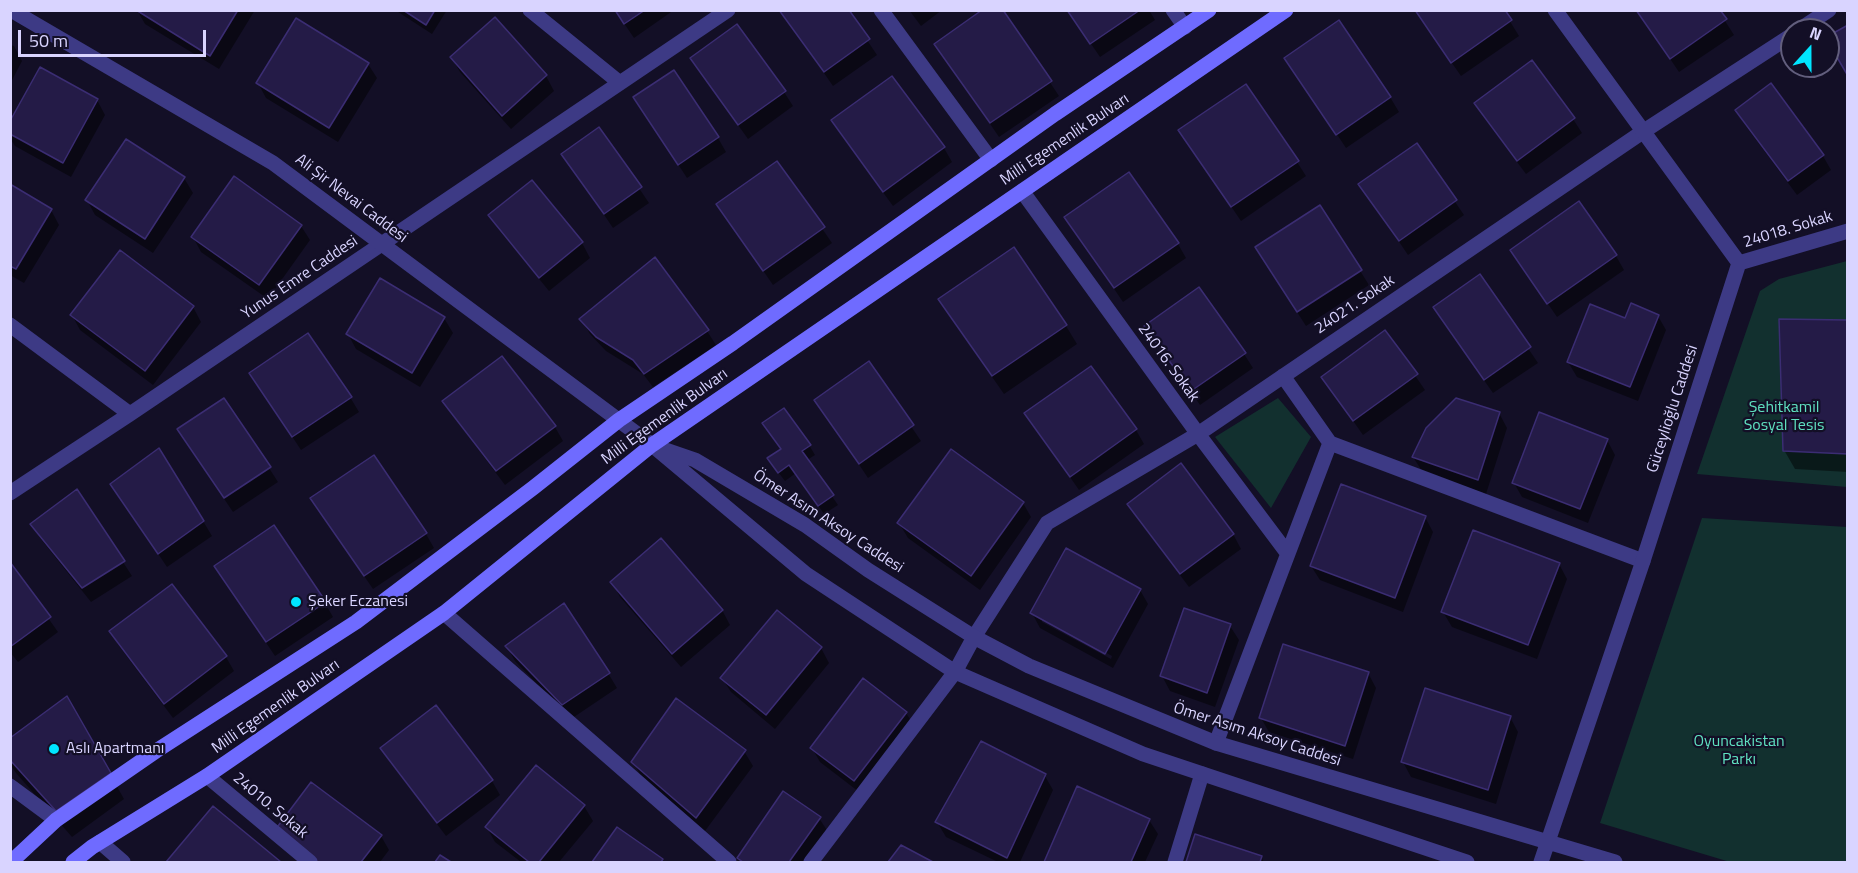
<!DOCTYPE html>
<meta charset="utf-8">
<style>
body{margin:0}
#map{position:relative;width:1858px;height:873px;overflow:hidden;background:#130f26;font-family:"Titillium Web",sans-serif}
canvas{display:block}
.frame{position:absolute;inset:0;border:12px solid #d9d4ff;pointer-events:none}
.north{position:absolute;left:1780px;top:18px;width:60px;height:60px;box-sizing:border-box;background:#130f26;border:2px solid #625e7d;border-radius:50%;rotate:21deg;font-size:16px;font-weight:700;line-height:24px;text-align:center;color:#d9d4ff}
.north::after{content:'';display:block;margin:auto;width:21px;height:27px;background:#00e5ff;clip-path:polygon(50% 0,100% 100%,50% 72%,0 100%)}
.scale{position:absolute;left:18px;top:30px;width:188px;height:27px;box-sizing:border-box;border:3px solid #d9d4ff;border-top:0;padding-left:8px;font-size:18px;line-height:21px;white-space:nowrap;color:#d9d4ff;-webkit-text-stroke:4px #130f26;paint-order:stroke}
</style>
<div id="map">
<canvas width="1858" height="873"></canvas>
<div class="frame"></div>
<div class="north">N</div>
<div class="scale">50 m</div>
</div>
<script>
const c = document.querySelector('canvas').getContext('2d');
c.lineJoin = 'round';
function paint(path, color) {
  c.fillStyle = color;
  c.fill(path, 'evenodd');
}
function trace(path, color, width, dash) {
  c.strokeStyle = color;
  c.lineWidth = width;
  c.lineCap = dash ? 'butt' : 'round';
  c.setLineDash(dash || []);
  c.stroke(path);
}
function drawText(font, color, halo, rows, align = 'center') {
  c.font = font + ' "Titillium Web",sans-serif';
  c.lineWidth = 4.5;
  c.setLineDash([]);
  c.textBaseline = 'middle';
  c.strokeStyle = halo;
  c.fillStyle = color;
  for (const [text, x, y, turn = 0] of rows) {
    c.save();
    c.translate(x, y);
    c.rotate((+turn || 0) * Math.PI / 180);
    c.textAlign = isNaN(turn) ? turn : align;
    if (halo) c.strokeText(text, 0, 0);
    c.fillText(text, 0, 0);
    c.restore();
  }
}
paint(new Path2D(`
 M1847,261v226l-150,-13 63,-183 19,-12z
 M1278,398l33,39 -40,71 -56,-71z
 M1702,518l145,9v335h-117l-130,-39z`), '#12302f');
paint(new Path2D(`
 M137,10h118l-36,59 -74,-45z
 M395,10h52l-15,24z
 M615,10h59l-40,28z
 M780,10h67l30,45 -44,31z
 M909,10h33l-21,16z
 M1002,10l57,86 -60,41 -54,-79z
 M1068,10h81l6,10 -55,37z
 M1415,10h88l16,26 -58,40z
 M1637,10h81l16,25 -55,37z
 M495,19l51,57 8,15 -43,38 -51,-57 -8,-14z
 M10,45l4,1 8,15 -12,23z
 M1286,58l104,39 9,15 -53,36z
 M691,59l93,33 9,14 -45,33z
 M368,64l9,14 -39,64 -72,-44 -8,-15z
 M635,98l83,40 8,14 -39,26z
 M97,100l8,15 -34,62 -56,-31 -5,-8v-14z
 M1476,104l97,15 9,14 -56,41 -42,-56z
 M1736,111l87,45 8,14 -34,25 -52,-70z
 M833,121l111,27 8,14 -59,44 -52,-71z
 M599,129l50,74 -36,25 -50,-74z
 M1180,131l117,31 9,14 -65,45z
 M1416,145l48,70 -56,40 -48,-71z
 M777,163l55,80 -59,42 -55,-80z
 M184,178l9,15 -40,60 -58,-38 -8,-15z
 M532,182l50,61 8,15 -41,33 -50,-61 -9,-15z
 M10,186l41,24 8,15 -35,58 -14,-8z
 M1320,207l49,78 -63,41 -41,-64z
 M1066,218l112,26 8,14 -63,44z
 M301,226l9,14 -42,59 -67,-47 -8,-15z
 M1512,251l104,5 8,14 -67,47z
 M1479,276l59,87 -45,30 -50,-71z
 M193,307l8,15 -48,63 -73,-55 -8,-15z
 M1658,316l8,14 -28,71 -61,-24 -9,-15 58,-42z
 M444,318l9,15 -33,54 -64,-38 -8,-15z
 M951,318l115,8 11,18 -73,50z
 M581,319l126,12 9,14 -63,42 -10,-13 -37,-23 -16,-17z
 M1848,322v150l-53,-3 -11,-19z
 M1146,326l98,28 9,14 -53,37z
 M1385,332l40,58 -62,45 -40,-57z
 M868,363l53,78 -53,37 -52,-78z
 M251,374l99,23 9,15 -58,38z
 M444,401l111,26 8,14 -58,44 -52,-69z
 M1499,413l8,15 -21,66 -64,-23 -9,-14z
 M1026,414l110,16 8,14 -65,46z
 M1607,440l8,15 -27,68 -66,-26 -8,-14z
 M187,444l82,24 9,14 -45,30z
 M809,445l6,10 -8,5 31,45 -14,9 -28,-41 -11,8 -10,-13 7,-18z
 M112,485l91,36 9,15 -45,31z
 M77,491l55,85 -41,26 -51,-64 -8,-14z
 M1023,503l8,14 -51,73 -72,-52 -9,-15z
 M1129,504l104,30 8,15 -52,38 -52,-69z
 M321,513l105,21 8,14 -61,41z
 M1425,517l8,15 -30,80 -83,-32 -9,-14z
 M10,564l48,68 -40,30 -8,-10z
 M1559,564l8,15 -30,80 -85,-32 -9,-15z
 M224,580l101,23 8,14 -58,39z
 M612,582l110,28 8,15 -49,42 -61,-70z
 M172,586l54,71 8,14 -61,47 -54,-72 -8,-14z
 M1140,590l8,14 -35,64 -73,-40 -8,-15zM1042,618l70,38 -1,3 -69,-37z
 M1230,626l9,14 -24,67 -45,-16 -8,-15z
 M507,647l101,26 9,15 -46,31 -56,-58z
 M821,648l8,15 -54,66 -44,-37 -9,-14z
 M1368,673l8,15 -23,71 -84,-27 -8,-14z
 M67,698l57,101 -52,38 -56,-64 -6,-9v-24z
 M435,707l57,74 8,14 -54,41 -56,-74 -8,-14z
 M906,713l9,14 -52,68 -43,-33 -8,-14z
 M1510,717l8,15 -22,72 -85,-27 -8,-15z
 M744,751l9,15 -48,65 -64,-55 -8,-14z
 M536,767l48,39 9,15 -34,41h-38l-26,-20 -8,-14z
 M1045,776l8,14 -33,72h-22l-52,-25 -9,-15z
 M1078,788l71,32 9,14 -13,28h-100z
 M213,808l66,54h-111z
 M819,818l9,14 -21,30h-66l-2,-4z
 M618,829l44,32 1,1h-69z
 M381,836l8,14 -9,12h-71z
 M1196,836l65,21 3,5h-76z
 M902,847l28,15h-40z`), '#0007');
const building = new Path2D(`
 M136,10h102l-28,46z
 M403,10h32l-9,15z
 M615,10h30l-21,14z
 M779,10h70l21,29 -46,33z
 M982,10h21l49,71 -62,42 -56,-79z
 M1067,10h73l-50,34z
 M1415,10h90l7,10 -61,43z
 M1636,10h84l7,9 -57,40z
 M495,17l52,58 -45,41 -52,-59z
 M296,18l73,45 -40,65 -73,-45z
 M1339,20l52,77 -55,38 -52,-77z
 M737,24l49,67 -48,34 -48,-67z
 M1848,25v51l-20,-34v-6z
 M1532,60l43,58 -58,43 -43,-58z
 M40,67l58,32 -35,64 -53,-29v-13z
 M674,70l45,67 -41,28 -45,-68z
 M892,76l53,71 -62,45 -52,-72z
 M1771,83l53,72 -36,26 -53,-71z
 M1246,84l53,77 -68,46 -53,-77z
 M599,127l43,60 -38,27 -43,-60z
 M126,139l59,38 -40,62 -60,-39z
 M1417,143l40,57 -58,41 -41,-57z
 M777,161l48,66 -62,44 -47,-67z
 M1129,172l50,71 -65,45 -50,-71z
 M234,176l68,49 -43,60 -68,-48z
 M532,180l51,62 -44,36 -51,-63z
 M10,184l42,25 -36,60 -6,-3z
 M1579,201l38,54 -70,49 -37,-54z
 M1320,205l42,65 -65,42 -42,-65z
 M1014,247l53,78 -75,51 -54,-77z
 M120,250l74,56 -49,65 -75,-56z
 M655,257l54,73 -65,44 -11,-14 -37,-23 -17,-18z
 M1480,274l51,73 -47,33 -51,-73z
 M380,278l65,39 -33,56 -66,-39z
 M1199,287l47,66 -55,38 -47,-65z
 M1631,303l28,12 -29,72 -63,-25 23,-58 35,14z
 M1779,319l69,1v134l-65,-3z
 M1385,330l33,44 -65,47 -32,-44z
 M308,333l44,64 -60,40 -43,-64z
 M502,356l54,70 -60,45 -54,-70z
 M869,361l45,64 -55,39 -45,-64z
 M1091,366l46,63 -67,48 -46,-64z
 M224,398l47,69 -47,31 -47,-69z
 M1456,398l44,14 -22,68 -66,-23 14,-29z
 M784,408l27,37 -9,6 32,44 -16,11 -29,-41 -11,8 -11,-15 14,-9 -19,-26z
 M1539,412l69,27 -28,70 -68,-26z
 M159,448l45,73 -46,33 -48,-70z
 M951,449l73,53 -53,74 -74,-53z
 M374,455l53,78 -63,43 -54,-78z
 M1181,463l53,71 -54,40 -53,-70z
 M1341,484l85,32 -31,82 -85,-32z
 M77,489l48,72 -43,27 -52,-64z
 M274,525l52,77 -60,40 -52,-76z
 M1473,530l87,33 -32,82 -87,-33z
 M661,538l62,72 -51,44 -62,-72z
 M1066,548l75,41 -36,65 -75,-41z
 M10,562l41,55 -41,30z
 M172,584l55,72 -63,48 -55,-73z
 M564,603l46,70 -48,32 -57,-59z
 M1184,608l47,16 -24,69 -47,-17z
 M777,610l45,37 -56,68 -46,-37z
 M1283,644l86,28 -24,74 -86,-28z
 M863,678l44,34 -53,69 -44,-33z
 M1425,688l86,28 -23,74 -87,-28z
 M67,696l44,77 -55,38 -46,-51v-22z
 M676,698l70,52 -50,68 -65,-56z
 M436,705l57,75 -56,43 -57,-75z
 M981,741l65,33 -39,84 -72,-36z
 M536,765l49,40 -46,57h-10l-44,-35z
 M311,782l71,53 -21,27h-43l-43,-32z
 M1077,786l73,33 -19,43h-87z
 M783,791l38,26 -32,45h-46l-6,-4z
 M213,806l68,56h-115z
 M617,827l46,32 -2,3h-69z
 M1195,834l67,22 -2,6h-74z
 M901,845l32,17h-45z
 M440,855l11,7h-16z`);
paint(building, '#241b47');
trace(building, '#3b2d73', 1.5);
trace(new Path2D(`
 M530,10l90,73
 M881,10l110,150
 M1173,10l12,17
 M1799,30l30,-20
 M1022,191l176,243 90,120
 M10,325l120,89
 M1283,376l47,67
 M10,493l120,-79 598,-404
 M444,613l285,249
 M974,637l73,-114 151,-89 446,-303 148,-96
 M1216,743l114,-300 313,118
 M207,776l103,86
 M10,786l46,34
 M100,842l23,20
 M1175,862l27,-88`), '#3d3a85', 15);
trace(new Path2D(`
 M11,10l262,153 379,282 154,129 149,98 188,82 324,108
 M1739,263l109,-32
 M663,449l32,11 110,65 63,45 106,67 55,29 187,77 399,119
 M811,862l144,-190 19,-35
 M1541,862l102,-301 96,-298 -184,-253`), '#3d3a85', 15);
trace(new Path2D(`
 M11,862l45,-42 100,-69 200,-129 177,-134 86,-68 114,-77 322,-229 154,-104
 M73,862l19,-15 115,-71 237,-163 208,-168 634,-435`), '#6f6bff', 15);
for (const [x, y, r, color] of [
 [296,602,6,"#00e5ff"],
 [54,749,6,"#00e5ff"]
]) {
  const dot = new Path2D();
  dot.arc(x, y, r, 0, 2 * Math.PI);
  c.fillStyle = color;
  c.fill(dot);
  trace(dot, '#130f26', 2);
}
drawText('16px', '#d9d4ff', '#130f26', [
 ["Milli Egemenlik Bulvarı",1065,140,-34],
 ["Ali Şir Nevai Caddesi",351,199,37],
 ["24018. Sokak",1788,230,-17],
 ["Yunus Emre Caddesi",300,278,-34],
 ["24021. Sokak",1355,305,-34],
 ["24016. Sokak",1168,363,54],
 ["Güceylioğlu Caddesi",1673,409,-72],
 ["Milli Egemenlik Bulvarı",665,417,-36],
 ["Ömer Asım Aksoy Caddesi",828,522,33],
 ["Milli Egemenlik Bulvarı",276,707,-35],
 ["Ömer Asım Aksoy Caddesi",1257,735,18],
 ["24010. Sokak",270,806,40]
]);
drawText('16px', '#5fe0c0', '#130f26', [
 ["Şehitkamil",1784,408],
 ["Sosyal Tesis",1784,426],
 ["Oyuncakistan",1739,742],
 ["Parkı",1739,760]
]);
drawText('16px', '#d9d4ff', '#130f26', [
 ["Şeker Eczanesi",308,602],
 ["Aslı Apartmanı",66,749]
], 'left');
</script>
